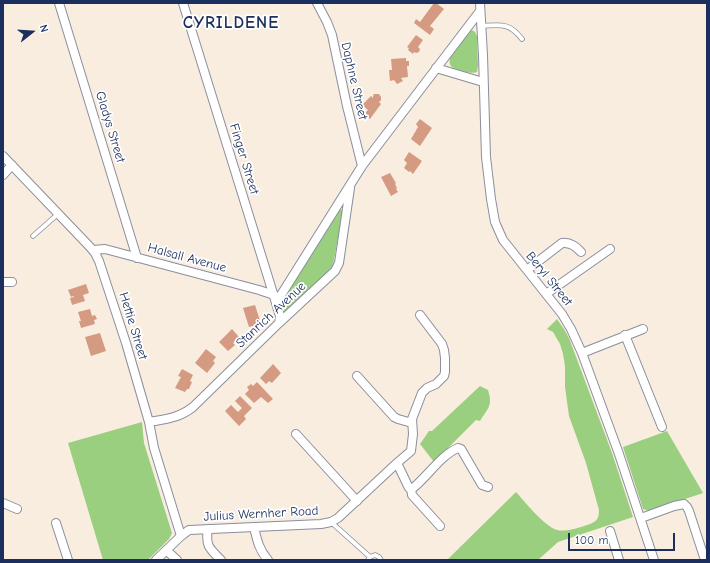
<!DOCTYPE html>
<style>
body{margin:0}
#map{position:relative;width:710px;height:563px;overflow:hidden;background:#f9eddf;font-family:"Comic Neue",sans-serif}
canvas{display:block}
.frame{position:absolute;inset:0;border:4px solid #1b2f5e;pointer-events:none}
.north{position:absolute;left:12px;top:12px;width:40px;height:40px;-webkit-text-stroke:3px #fff;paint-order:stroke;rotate:73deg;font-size:11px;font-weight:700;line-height:16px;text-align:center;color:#1b2f5e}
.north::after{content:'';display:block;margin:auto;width:14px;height:18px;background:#1b2f5e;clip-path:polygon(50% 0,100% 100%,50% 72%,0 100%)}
.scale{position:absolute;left:568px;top:533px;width:107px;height:18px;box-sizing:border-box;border:2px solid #1b2f5e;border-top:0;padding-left:5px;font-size:12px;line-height:14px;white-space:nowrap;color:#1b2f5e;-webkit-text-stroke:3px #fff;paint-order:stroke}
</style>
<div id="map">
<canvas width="710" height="563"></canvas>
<div class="frame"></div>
<div class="north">N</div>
<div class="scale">100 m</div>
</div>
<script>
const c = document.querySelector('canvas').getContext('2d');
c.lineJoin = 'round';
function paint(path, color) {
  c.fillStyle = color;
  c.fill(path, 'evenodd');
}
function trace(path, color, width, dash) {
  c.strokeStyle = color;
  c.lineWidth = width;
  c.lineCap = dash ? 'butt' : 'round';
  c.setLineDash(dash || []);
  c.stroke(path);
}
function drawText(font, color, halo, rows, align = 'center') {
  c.font = font + ' "Comic Neue",sans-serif';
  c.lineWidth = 3.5;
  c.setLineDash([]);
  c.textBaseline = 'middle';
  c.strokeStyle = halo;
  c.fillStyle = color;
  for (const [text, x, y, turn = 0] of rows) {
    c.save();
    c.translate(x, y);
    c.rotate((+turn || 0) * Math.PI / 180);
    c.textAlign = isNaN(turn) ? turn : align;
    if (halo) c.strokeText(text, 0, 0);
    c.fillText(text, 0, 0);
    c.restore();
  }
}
paint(new Path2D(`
 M472,30l3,2 2,4 1,30 -1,6c-7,2 -11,0 -18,-2 -23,-5 3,-29 10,-38z
 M339,208l4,3 -10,54 -3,5 -45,42 -4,-3v-5l2,-6z
 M557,319l7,10 5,9 43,115 21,64 -75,25 -20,18h-91l69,-68c9,10 28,34 41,38 9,2 21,-2 30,-5 9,-3 12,-5 12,-15l-13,-47 -17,-47 -4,-29v-21l-2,-12 -3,-10 -7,-12 -6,-3z
 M480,386l8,4c5,16 0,18 -8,31l-4,-1 -42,42 -14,-18 9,-13h3z
 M142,422l2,21 28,90 -3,6 -21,21h-45l-35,-117z
 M667,431l36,62 -54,18 -6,-2 -20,-62z`), '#9acf80');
paint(new Path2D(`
 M434,3h2l8,6 -14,17 4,3 -4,6 -16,-12 2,-4 4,3z
 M416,35l7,5 -5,7 2,2 -1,3 -3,1 -2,-1 -1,2 -5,-4 1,-2 -2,-1z
 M406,58v3h3v5h-2l1,11 -7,1 2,3 -6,3 -3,-4 -4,1 -1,-11h3l-1,-11z
 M374,94h5l2,3v3l-2,2 2,2 -11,15 -6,-5 4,-4 -6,-5 9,-9 2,2v-2z
 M420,119l12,9 -12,18 -9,-7 7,-12 -2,-3z
 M409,152l13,9 -9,13 -3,-3 -1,1 -5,-4 3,-5 -3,-3z
 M390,173l6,10 -1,1 2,4 -1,1 2,3 -7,4 -10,-19z
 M86,284l3,9 -6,2 2,6 -13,4 -2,-7 4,-1 -1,-1 -2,1 -3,-7z
 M255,305l6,19 -12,3 -6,-19z
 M90,309l2,7 3,-1 2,4 -3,1 1,4 -14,4 -2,-7h2l-3,-9z
 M232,329l7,8 -6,6 2,2 -7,6 -9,-9z
 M100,333l6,18 -15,5 -6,-19z
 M206,349l10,8 -3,4 2,2 -8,10 -12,-10z
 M273,364l8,9 -9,10 -3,-2 -3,3 -6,-6z
 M182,369l11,6 -3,6 2,1 -3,7h-2l-2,3 -10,-4 6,-11 -3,-1z
 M257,382l16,17 -5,4 -7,-6 -7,6 -9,-9 4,-4 -2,-3 4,-3 2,2z
 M240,396l12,12 -8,8 2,3 -7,7 -14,-15 6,-6 7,7 4,-4 -7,-7z`), '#d49a82');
const lane = new Path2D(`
 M482,26c18,-1 27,-4 40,13
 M33,236l25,-22
 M331,522l39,35
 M368,560l2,-3 5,-2 4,2 2,3`);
const street = new Path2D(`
 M59,3l78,255
 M183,3l93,300 4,13 -1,7
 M317,3l10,19 5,13 15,71 15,60
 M480,3l3,52 3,102 5,42 4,23 8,18 59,74 9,15 11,24 37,101 35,106
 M436,68l47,14
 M3,156l87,91 5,6 4,8 27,82 23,79 5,26 27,88
 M3,175l9,-10
 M93,250l12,-1 154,41 15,5
 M527,270l35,-27c9,-1 14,4 19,9
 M3,282h9
 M546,294l64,-45
 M276,303l86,-137 118,-155
 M625,335l37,92
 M582,353l61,-24
 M357,376l37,41 4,2 14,4
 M149,422c17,-3 30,-4 44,-15l86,-84 56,-52 4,-8 11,-75
 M296,434l61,67
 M397,463l11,23 1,2h4c15,-12 28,-33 45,-40l3,1 21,36 6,2
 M411,488l1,7 28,31
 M3,503l14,6
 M641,518l33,-12 10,-2 3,3 2,4 16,49
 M56,523l12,37
 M254,527c3,13 5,23 14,33
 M208,529c-3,17 2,20 13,31
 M610,531l9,29
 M166,550l11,10
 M156,560l25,-24 8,-6 132,-6 10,-2 7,-4 59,-55 14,-12 2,-17 -1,-15 10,-26 5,-5 9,-4 8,-8 1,-4v-14l-1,-8 -2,-6 -22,-29`);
trace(lane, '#8a8e9e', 5.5);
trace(street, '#8a8e9e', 10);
trace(lane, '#fff', 4);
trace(street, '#fff', 8);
drawText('13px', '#1b2f5e', '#fff', [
 ["Daphne Street",354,81,77],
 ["Gladys Street",110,127,73],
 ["Finger Street",244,159,73],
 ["Halsall Avenue",187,258,15],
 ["Beryl Street",549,279,51],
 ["Stanrich Avenue",271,315,-43],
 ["Hettie Street",133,326,73],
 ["Julius Wernher Road",261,514,-3]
]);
c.letterSpacing = '1px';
drawText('bold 17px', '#1b2f5e', '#fff', [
 ["CYRILDENE",231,23]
]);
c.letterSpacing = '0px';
</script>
